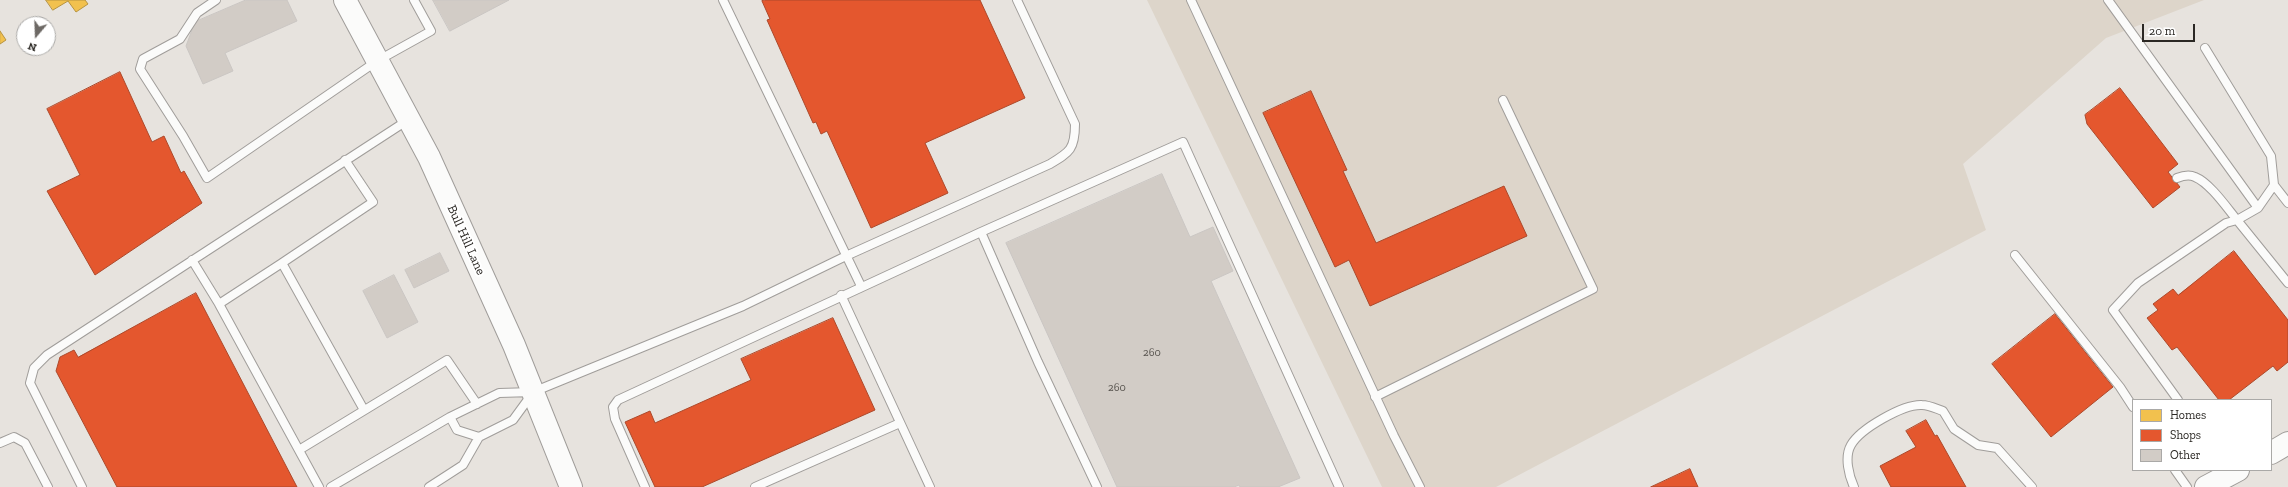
<!DOCTYPE html>
<style>
body{margin:0}
#map{position:relative;width:2288px;height:487px;overflow:hidden;background:#e7e3de;font-family:"Zilla Slab",serif}
canvas{display:block}
.legend{position:absolute;left:2132px;top:399px;width:140px;height:72px;box-sizing:border-box;background:#fff;border:1px solid #aaa9a7;margin:0;padding:5px 7px;list-style:none;font-size:12px;color:#2b2824}
.legend li{display:flex;align-items:center;gap:8px;height:20px}
.legend b{width:20px;border:1px solid #aaa9a7}
.north{position:absolute;left:16px;top:16px;width:40px;height:40px;box-sizing:border-box;background:#fff;border:1px solid #aaa9a7;border-radius:50%;rotate:199deg;font-size:11px;font-weight:700;line-height:16px;text-align:center;color:#2b2824}
.north::after{content:'';display:block;margin:auto;width:14px;height:18px;background:#6d6965;clip-path:polygon(50% 0,100% 100%,50% 72%,0 100%)}
.scale{position:absolute;left:2142px;top:24px;width:53px;height:18px;box-sizing:border-box;border:2px solid #2b2824;border-top:0;padding-left:5px;font-size:12px;line-height:14px;white-space:nowrap;color:#2b2824;-webkit-text-stroke:3px #fff;paint-order:stroke}
</style>
<div id="map">
<canvas width="2288" height="487"></canvas>
<ul class="legend">
<li><b style="height:11px;background:#f2c14e"></b>Homes</li>
<li><b style="height:11px;background:#e4572e"></b>Shops</li>
<li><b style="height:11px;background:#d2ccc6"></b>Other</li>
</ul>
<div class="north">N</div>
<div class="scale">20 m</div>
</div>
<script>
const c = document.querySelector('canvas').getContext('2d');
c.lineJoin = 'round';
function paint(path, color) {
  c.fillStyle = color;
  c.fill(path, 'evenodd');
}
function trace(path, color, width, dash) {
  c.strokeStyle = color;
  c.lineWidth = width;
  c.lineCap = dash ? 'butt' : 'round';
  c.setLineDash(dash || []);
  c.stroke(path);
}
function drawText(font, color, halo, rows, align = 'center') {
  c.font = font + ' "Zilla Slab",serif';
  c.lineWidth = 4;
  c.setLineDash([]);
  c.textBaseline = 'middle';
  c.strokeStyle = halo;
  c.fillStyle = color;
  for (const [text, x, y, turn = 0] of rows) {
    c.save();
    c.translate(x, y);
    c.rotate((+turn || 0) * Math.PI / 180);
    c.textAlign = isNaN(turn) ? turn : align;
    if (halo) c.strokeText(text, 0, 0);
    c.fillText(text, 0, 0);
    c.restore();
  }
}
paint(new Path2D(`
 M1147,0h1057l-98,38 -143,126 23,66 -490,257h-114z`), '#ddd5ca');
const homes = new Path2D(`
 M46,0h39l3,4 -12,8 -8,-11 -15,9z
 M0,31l6,9 -6,4z`);
paint(homes, '#f2c14e');
trace(homes, '#b69341', 1);
const shops = new Path2D(`
 M765,0h215l45,98 -100,45 23,50 -77,35 -44,-97 -6,3 -5,-12 -3,1 -46,-103 3,-1 -8,-18z
 M120,72l32,70 12,-6 17,37 3,-2 18,32 -107,72 -48,-84 33,-16 -33,-66z
 M2120,88l58,76 -10,8 12,15 -27,21 -66,-84 -2,-9z
 M1311,91l36,79 -4,1 33,72 128,-57 23,50 -157,70 -21,-46 -14,7 -72,-154z
 M2234,251l54,69v42l-11,9 -4,-5 -44,34h-10l-42,-53 -5,3 -25,-32 11,-8 -5,-6 20,-15 5,6z
 M196,293l101,194h-180l-61,-116 4,-14 14,-7 4,7z
 M2055,314l58,73 -62,50 -59,-73z
 M833,318l42,92 -173,77h-47l-30,-65 25,-11 5,12 96,-43 -10,-21z
 M1926,420l9,16 2,-1 29,52h-75l-11,-21 36,-19 -10,-16z
 M1690,469l8,18h-47z`);
paint(shops, '#e4572e');
trace(shops, '#ac492b', 1);
const building = new Path2D(`
 M246,0h41l10,21 -72,32 8,18 -30,13 -17,-38 9,-24z
 M433,0h76l-59,31z
 M1162,174l28,63 23,-10 20,44 -22,10 89,197 -22,9h-38l-1,-2 -5,2h-117l-111,-244z
 M440,253l9,18 -35,17 -9,-18z
 M394,275l24,47 -31,16 -24,-47z`);
paint(building, '#d2ccc6');
trace(building, '#cac6c3', 1);
const lane = new Path2D(`
 M216,0l-19,13 -17,26 -37,20 -3,10 43,67 24,42 170,-117 54,-30 -17,-31
 M723,0l138,286
 M1191,0l203,436 26,51
 M2108,0l150,208
 M2205,48l66,108 3,29
 M2177,178c5,-2 12,-4 18,-1 15,6 32,31 42,43l21,-12 16,-23 14,18
 M981,232l202,-90 156,345
 M2015,255l105,132 13,20
 M192,260l27,44 100,183
 M282,263l91,-61 -28,-42
 M841,295l89,192
 M219,304l63,-41 82,147
 M1375,397l218,-108 -90,-189
 M2178,400l-65,-90 25,-27 88,-60 11,-3 51,63
 M450,417l7,13 22,7
 M0,443l14,-6 11,6 23,44
 M299,450l148,-90 30,44
 M2175,470l12,17
 M82,487l-52,-104 4,-15 13,-13 361,-235
 M331,487l119,-70 49,-24 34,-1 210,-86 103,-50 204,-92c20,-12 25,-15 25,-40l-58,-124
 M429,487l34,-22 16,-28 34,-17 19,-26
 M645,487l-30,-68 -2,-12 5,-7 363,-168 57,130 59,125
 M755,487l145,-64
 M1854,487c-5,-11 -10,-30 -3,-42 9,-16 52,-41 71,-40 7,0 15,4 21,6l11,18 24,16 19,3 35,39`);
const secondary = new Path2D(`
 M345,0l84,157 85,188 57,142`);
const primary = new Path2D(`
 M2271,453l17,-10
 M2206,487l32,-17`);
trace(lane, '#a09d9a', 10);
trace(secondary, '#a09d9a', 24);
trace(primary, '#a09d9a', 24);
trace(lane, '#fbfbfa', 8);
trace(secondary, '#fbfbfa', 22);
trace(primary, '#fbfbfa', 22);
drawText('11px', '#58544f', null, [
 ["260",1152,353],
 ["260",1117,388]
]);
drawText('13px', '#2b2824', '#fff', [
 ["Bull Hill Lane",466,240,66]
]);
</script>
